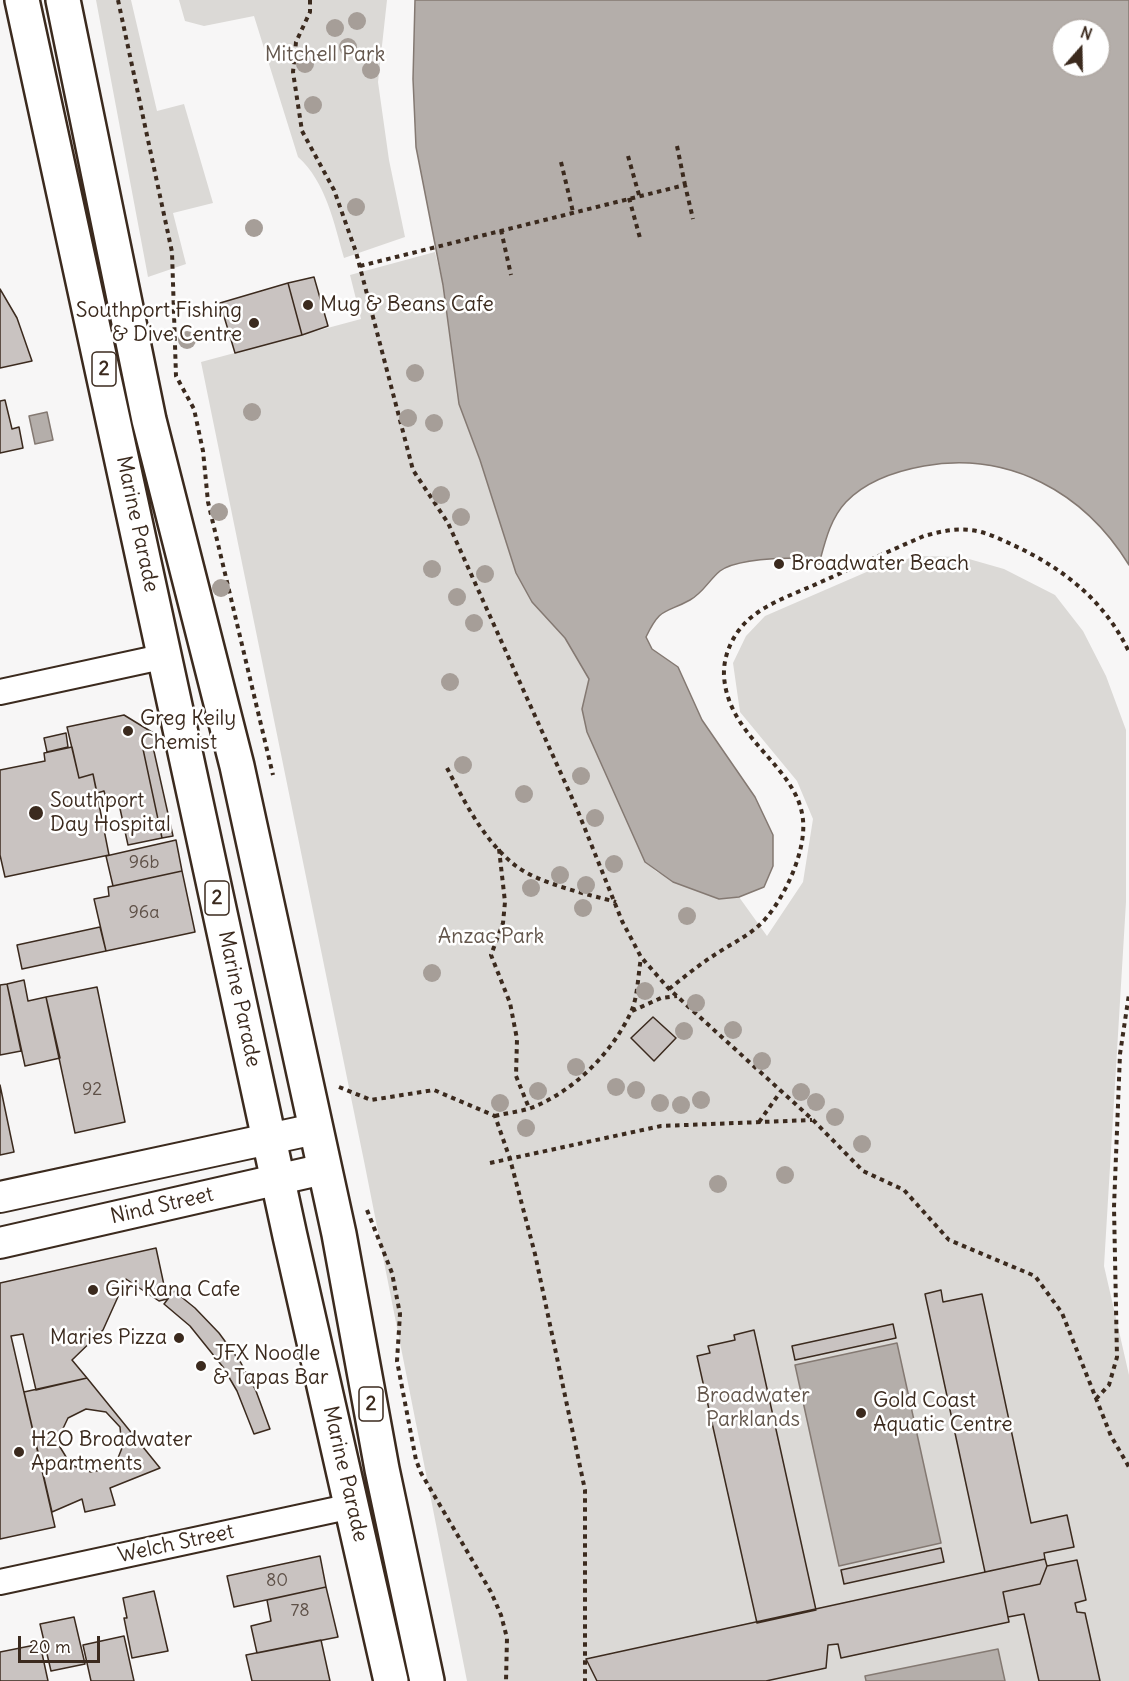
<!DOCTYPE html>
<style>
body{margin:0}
#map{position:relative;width:1129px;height:1681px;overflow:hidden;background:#f7f6f6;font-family:Delius,sans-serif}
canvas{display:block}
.north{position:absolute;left:1051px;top:18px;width:60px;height:60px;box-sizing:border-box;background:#fff;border:2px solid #b1aaa5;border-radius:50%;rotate:20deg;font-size:16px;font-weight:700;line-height:24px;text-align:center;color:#3b2a1e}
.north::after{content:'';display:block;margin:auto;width:21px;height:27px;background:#3b2a1e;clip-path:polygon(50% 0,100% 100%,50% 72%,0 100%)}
.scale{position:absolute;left:18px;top:1636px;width:82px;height:27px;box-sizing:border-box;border:3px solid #3b2a1e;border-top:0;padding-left:8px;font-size:18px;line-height:21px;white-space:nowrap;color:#3b2a1e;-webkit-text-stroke:4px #fff;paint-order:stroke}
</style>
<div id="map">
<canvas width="1129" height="1681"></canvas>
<div class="north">N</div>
<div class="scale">20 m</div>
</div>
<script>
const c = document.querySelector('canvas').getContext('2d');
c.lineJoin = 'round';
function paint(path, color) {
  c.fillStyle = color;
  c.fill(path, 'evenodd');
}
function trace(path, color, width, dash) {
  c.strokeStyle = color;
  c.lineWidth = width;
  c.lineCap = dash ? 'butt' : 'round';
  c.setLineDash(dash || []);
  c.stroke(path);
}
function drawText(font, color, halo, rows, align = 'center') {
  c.font = font + ' Delius,sans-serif';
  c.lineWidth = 5;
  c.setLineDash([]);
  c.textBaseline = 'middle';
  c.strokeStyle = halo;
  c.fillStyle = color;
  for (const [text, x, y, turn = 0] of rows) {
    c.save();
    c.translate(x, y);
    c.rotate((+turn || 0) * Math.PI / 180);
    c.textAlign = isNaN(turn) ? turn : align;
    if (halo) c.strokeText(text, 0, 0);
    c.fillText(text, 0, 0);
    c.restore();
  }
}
paint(new Path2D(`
 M96,0h35l26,111 27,-7 29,99 -40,10 13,51 -38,13z
 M179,0h208l-9,82 11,78 16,77 -61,21c-10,-35 -18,-76 -46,-101l-44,-141 -50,10 -19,-5z
 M435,252l8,33 16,119 73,198 33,36 24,41 -7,30 5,23 58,130 12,10 62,27 20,-2 28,39 36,-54 10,-63 -16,-38 -57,-69 -7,-49 13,-27 19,-20 113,-49 40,-11 44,1 42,12 51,26 28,36 23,45 20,54v172l-22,364 25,109v306h-662l-102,-515 -164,-804 160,-43 -11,-44z`), '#dbd9d6');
const water = new Path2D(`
 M415,0h714v565c-45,-73 -120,-114 -205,-99 -28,5 -58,15 -78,36 -16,17 -21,40 -27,62 -6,-2 -12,-6 -17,-6 -21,0 -66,1 -82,13 -11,9 -17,22 -30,29 -25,14 -29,6 -44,37l6,12 26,18 24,53 53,77 18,38v31l-9,21 -25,10 -20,2 -46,-17 -28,-20 -58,-130 -5,-23 7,-30 -24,-41 -33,-36 -16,-29 -36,-113 -21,-56 -16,-119 -27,-138 -3,-68zM1063,30h36v36h-36z
 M47,412l6,28 -18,4 -6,-28z
 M897,1343l44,200 -102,23 -44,-201z
 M998,1649l7,32h-139l-1,-5z`);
paint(water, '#b4aeaa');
trace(water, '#847972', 1.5);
const building = new Path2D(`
 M314,277l14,49 -26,9 -14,-52z
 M288,283l14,52 -67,18 -15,-50z
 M0,289l17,29 15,43 -32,7z
 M5,400l7,29 7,-2 4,21 -23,5v-52z
 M124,715l31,19 2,12 -14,3 19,89 -34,7 -9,-41 -11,2 -4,-15 -7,2 -4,-19 -14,4 -12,-51z
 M66,733l2,14 -21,5 -3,-14z
 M72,747l7,31 14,-4 16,81 -104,22 -5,-22v-85l45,-9 -1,-8z
 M153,747l20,89 -11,2 -19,-89z
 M176,840l6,31 -69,15 -7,-30z
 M182,871l13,61 -89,19 -12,-52 15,-3 -1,-9z
 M100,927l6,24 -84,18 -5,-24z
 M24,980l4,21 18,-4 14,61 -35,8 -18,-82z
 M7,984l14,67 -21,4v-70z
 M97,987l28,135 -50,11 -29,-136z
 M653,1017l23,21 -22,23 -23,-23z
 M0,1085l14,67 -14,3z
 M156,1248l11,51 -8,2 -33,-22 -23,51 -31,30 15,18 -51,12 -13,-56 -12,2 44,191 -55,12v-256z
 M941,1290l2,12 39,-8 49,229 36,-8 7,32 -30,6 1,6 -60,13 -60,-278z
 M174,1291l21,17 24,25 22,30 15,28 14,38 -16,5 -17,-43 -14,-24 -33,-41 -26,-22z
 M893,1324l3,14 -101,22 -3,-14z
 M754,1330l62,280 -59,13 -60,-267 13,-3 -2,-7 27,-6 -1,-5z
 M87,1378l73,90 -50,20 5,17 -30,7 -3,-13 -30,13 -28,-120zM86,1409l20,3 14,15 2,21 -4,10 -17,12 -10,2 -20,-7 -11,-18 -1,-10 9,-19z
 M941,1548l3,14 -100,22 -3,-14z
 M320,1556l6,31 -92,20 -7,-31z
 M1045,1559l2,7 -7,18 -37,8 6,30 -168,36 -3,-14 -10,1 -2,23 -60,13h-169l-11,-22z
 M1077,1560l9,40 -11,3 2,9 8,1 15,68h-61l-15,-67 -16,3 -5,-25 37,-8 7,-18z
 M326,1587l12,50 -81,16 -6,-27 20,-5 -4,-21z
 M154,1591l14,60 -36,7 -8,-40h3l-4,-20z
 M74,1617l11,47 -34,7 -11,-47z
 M124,1636l10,45h-43l-8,-36z
 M321,1640l9,41h-78l-6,-26z
 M40,1644l8,37h-48v-29z`);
paint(building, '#c9c3c1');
trace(building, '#3b2a1e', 1.5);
const minor = new Path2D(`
 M0,692l166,-36
 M0,1582l352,-76`);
const tertiary = new Path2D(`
 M0,1197l315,-68
 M0,1243l324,-74`);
const trunk = new Path2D(`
 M22,0l268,1236 101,445
 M63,0l86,420 88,346 102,468 43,235 45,212`);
trace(minor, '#3b2a1e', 28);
trace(tertiary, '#3b2a1e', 34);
trace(trunk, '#3b2a1e', 38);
trace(new Path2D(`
 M118,0l54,252 4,124 18,33 9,42 5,51 65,273
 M310,0v12l-14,30 -3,30 9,59 32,59 22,62 57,218 35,53 129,286 45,112 19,36 28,32 144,131 50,51 41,19 45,50 86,36 27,37 49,123 18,31
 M677,146l8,39
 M628,156l11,39
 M561,162l12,50
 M629,198l11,40
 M501,230l10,45
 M360,266l325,-81 8,34
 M447,768c18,35 37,73 69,98 24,18 71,28 100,36
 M499,849l6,53 -2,21 -12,32 19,48 7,36 -1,37 13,32
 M669,989c15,-12 31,-25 47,-35 18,-12 37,-20 51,-37 19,-23 39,-66 36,-97 -5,-54 -75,-81 -79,-144 -1,-21 9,-42 24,-56 18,-16 43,-25 64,-34 38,-17 75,-34 112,-50 15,-4 30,-8 46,-6 14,1 30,9 43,15 50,23 92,56 116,107
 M632,1011l29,-13 16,-2
 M339,1087l32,13 63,-10 61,26 15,43 25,95 50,236v191
 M495,1116c11,-3 24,-4 36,-8 42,-16 81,-55 100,-96 7,-15 7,-38 10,-54
 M759,1122l22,-31
 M490,1163l171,-37 151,-6
 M367,1210l25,63 8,41 -3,47 19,99 5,13 70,119 10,23 6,23 -1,43
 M1096,1399l13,-14 8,-28 -3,-150 6,-153 9,-60`), '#3b2a1e', 4, [4.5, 4.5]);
trace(minor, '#fff', 24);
trace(tertiary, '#fff', 30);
trace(trunk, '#fff', 33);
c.fillStyle = '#a69e98';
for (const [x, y] of [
 [357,21],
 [335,28],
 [348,47],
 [305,64],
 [371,70],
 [313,105],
 [356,207],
 [254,228],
 [187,340],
 [415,373],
 [252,412],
 [408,418],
 [434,423],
 [441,495],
 [219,512],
 [461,517],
 [432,569],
 [485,574],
 [221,588],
 [457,597],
 [474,623],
 [450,682],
 [463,765],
 [581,776],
 [524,794],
 [595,818],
 [614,864],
 [560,875],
 [586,885],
 [531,888],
 [583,908],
 [687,916],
 [432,973],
 [645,991],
 [696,1003],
 [733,1030],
 [684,1031],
 [762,1061],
 [576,1067],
 [616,1087],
 [636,1090],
 [538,1091],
 [801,1092],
 [701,1100],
 [816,1102],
 [500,1103],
 [660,1103],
 [681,1105],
 [835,1117],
 [526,1128],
 [862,1144],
 [785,1175],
 [718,1184]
]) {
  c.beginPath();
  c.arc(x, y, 9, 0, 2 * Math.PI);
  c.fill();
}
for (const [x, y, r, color] of [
 [308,305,6,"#3b2a1e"],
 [254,323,6,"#3b2a1e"],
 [779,564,6,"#3b2a1e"],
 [128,731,6,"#3b2a1e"],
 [36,813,8,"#3b2a1e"],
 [93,1290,6,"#3b2a1e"],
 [179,1338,6,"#3b2a1e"],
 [201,1366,6,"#3b2a1e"],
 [861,1413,6,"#3b2a1e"],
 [19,1452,6,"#3b2a1e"]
]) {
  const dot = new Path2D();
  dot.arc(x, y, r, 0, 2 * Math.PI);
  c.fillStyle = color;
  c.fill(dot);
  trace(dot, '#fff', 2);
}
drawText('18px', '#5e5047', null, [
 ["96b",144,863],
 ["96a",144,913],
 ["92",92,1090],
 ["80",277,1581],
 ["78",300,1611]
]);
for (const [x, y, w] of [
 [104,369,24],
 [217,898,24],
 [371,1404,24]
]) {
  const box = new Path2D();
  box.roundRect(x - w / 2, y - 17, w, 34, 4.5);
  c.fillStyle = '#fff';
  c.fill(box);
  trace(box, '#3b2a1e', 1.5);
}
drawText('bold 20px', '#3b2a1e', null, [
 ["2",104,369],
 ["2",217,898],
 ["2",371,1404]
]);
drawText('21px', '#63564c', '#fff', [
 ["Mitchell Park",325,55],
 ["Anzac Park",491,937],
 ["Broadwater",753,1396],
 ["Parklands",753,1420]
]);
drawText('21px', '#3b2a1e', '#fff', [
 ["Mug & Beans Cafe",320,305],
 ["Southport Fishing",242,311,"right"],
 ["& Dive Centre",242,335,"right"],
 ["Broadwater Beach",791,564],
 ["Greg Keily",140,719],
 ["Chemist",140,743],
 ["Southport",50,801],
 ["Day Hospital",50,825],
 ["Giri Kana Cafe",105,1290],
 ["Maries Pizza",167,1338,"right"],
 ["JFX Noodle",213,1354],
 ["& Tapas Bar",213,1378],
 ["Gold Coast",873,1401],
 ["Aquatic Centre",873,1425],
 ["H2O Broadwater",31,1440],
 ["Apartments",31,1464]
], 'left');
drawText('21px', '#3b2a1e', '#fff', [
 ["Marine Parade",137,524,78],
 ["Marine Parade",239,999,78],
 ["Nind Street",162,1206,-13],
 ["Marine Parade",345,1474,77],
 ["Welch Street",176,1544,-12]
]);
</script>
